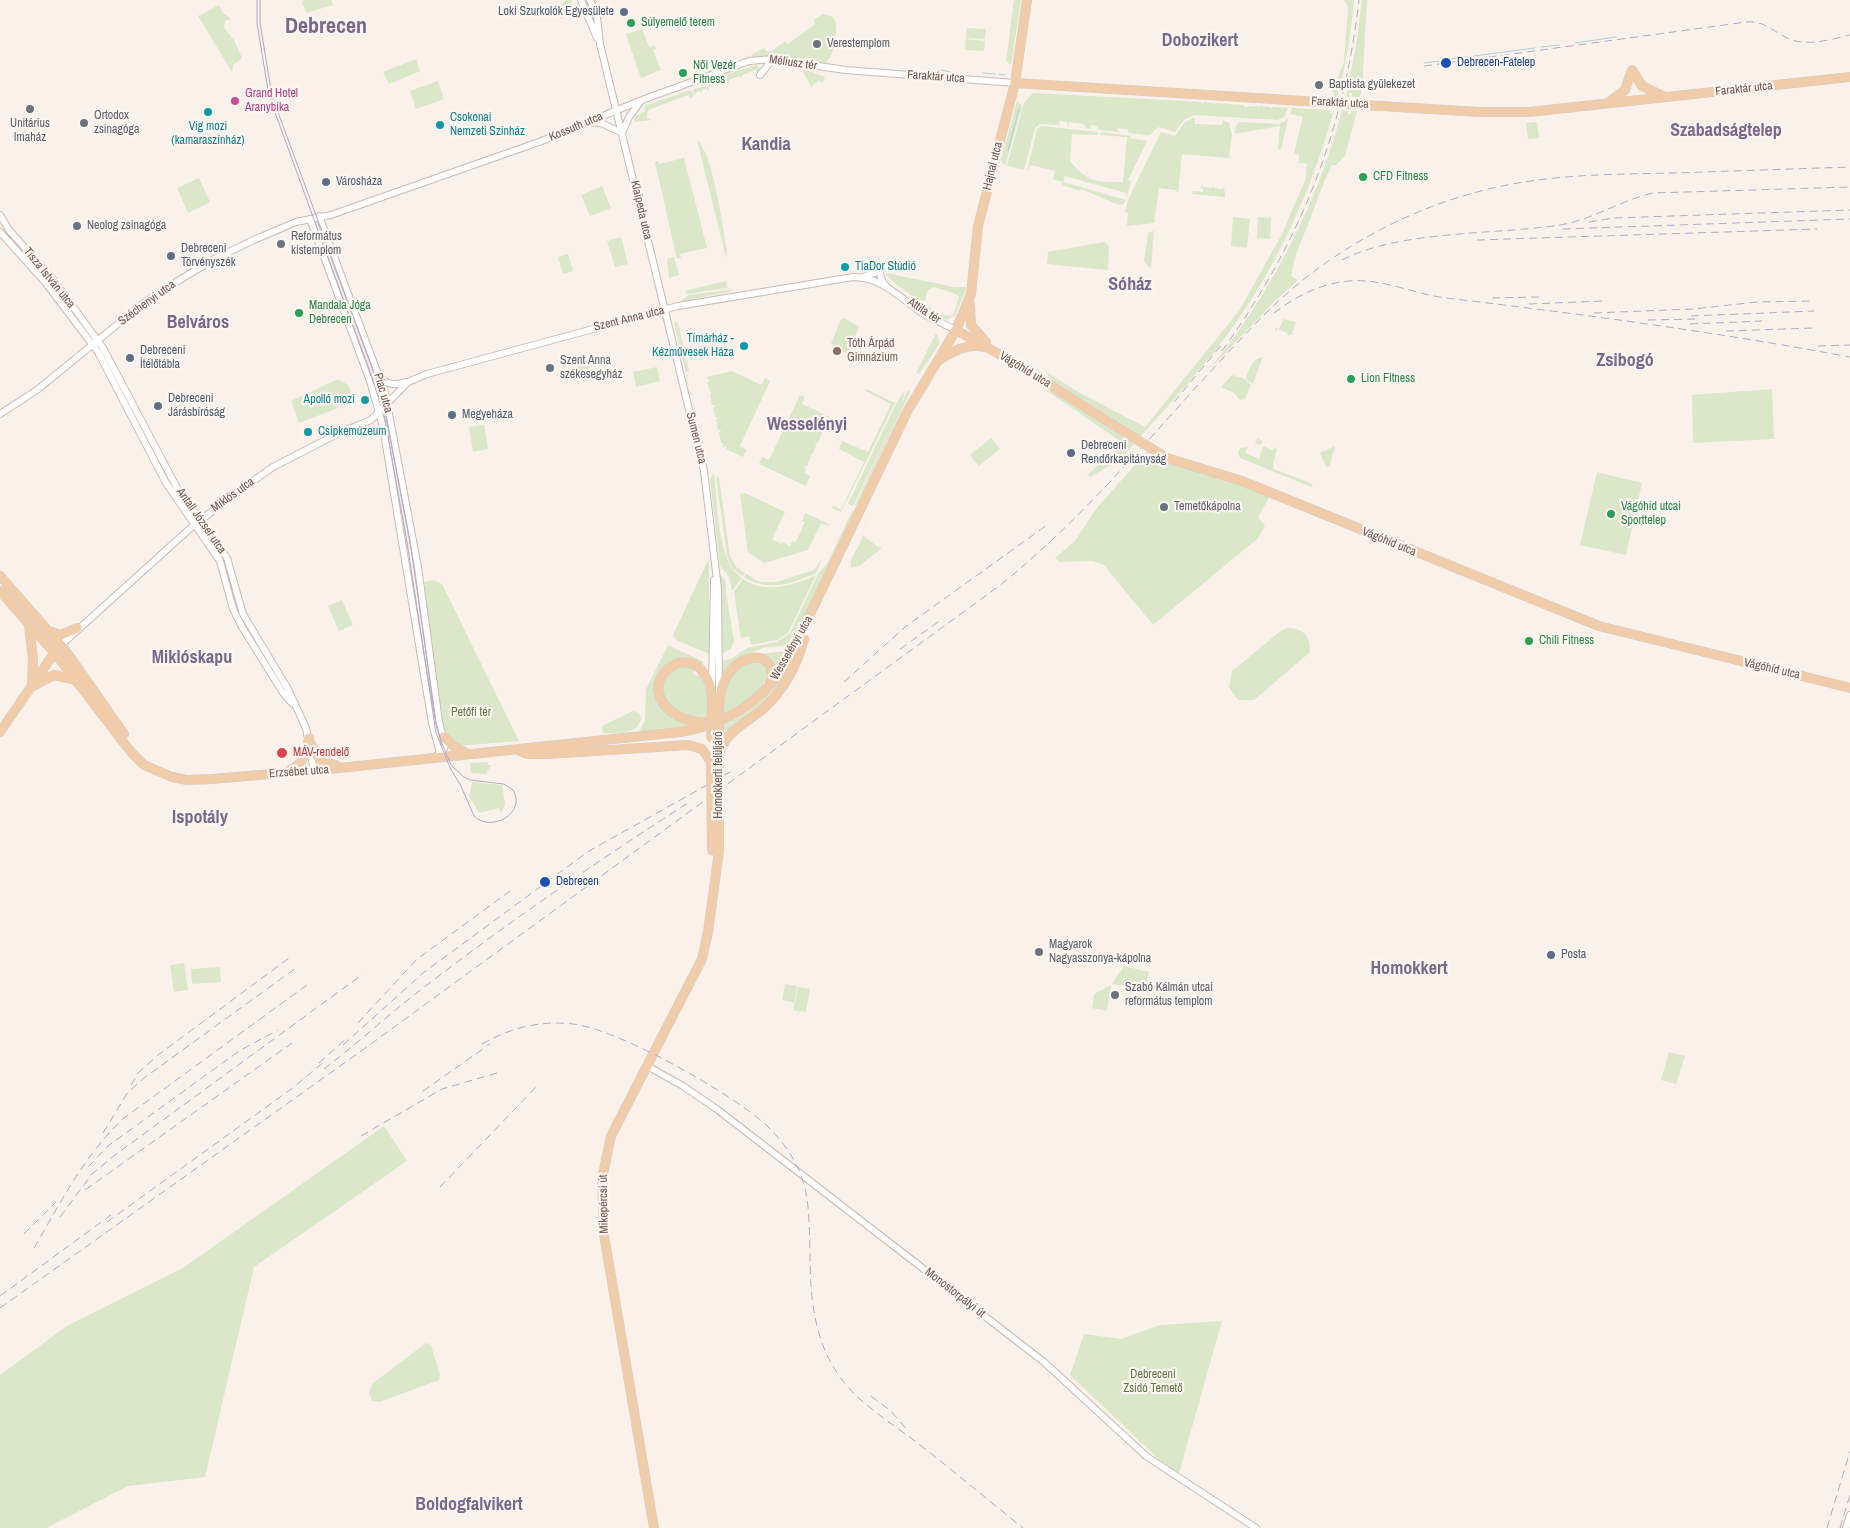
<!DOCTYPE html>
<meta charset="utf-8">
<style>
body{margin:0}
canvas{display:block;background:#faf1ea}
</style>
<canvas width="1850" height="1528"></canvas>
<script>
const c = document.querySelector('canvas').getContext('2d');
c.lineJoin = 'round';
function paint(path, color) {
  c.fillStyle = color;
  c.fill(path, 'evenodd');
}
function trace(path, color, width, dash) {
  c.strokeStyle = color;
  c.lineWidth = width;
  c.lineCap = dash ? 'butt' : 'round';
  c.setLineDash(dash || []);
  c.stroke(path);
}
function drawText(font, color, halo, rows, align = 'center') {
  c.font = font + ' "Archivo Narrow",sans-serif';
  c.lineWidth = 4.5;
  c.setLineDash([]);
  c.textBaseline = 'middle';
  c.strokeStyle = halo;
  c.fillStyle = color;
  for (const [text, x, y, turn = 0] of rows) {
    c.save();
    c.translate(x, y);
    c.rotate((+turn || 0) * Math.PI / 180);
    c.textAlign = isNaN(turn) ? turn : align;
    if (halo) c.strokeText(text, 0, 0);
    c.fillText(text, 0, 0);
    c.restore();
  }
}
paint(new Path2D(`
 M307,0h24l2,5 -27,8 -4,-12z
 M566,0h6l1,11 -12,8 -6,-11z
 M1014,0h7l-10,65 -5,-4z
 M1344,0h10c-3,33 -8,65 -16,96h-4v-4h-2l12,-30 4,-55z
 M1362,0h5l-5,89 -2,8h-8v-4h-3v4h-3l11,-57z
 M219,5l3,7 9,7 -6,2 -1,7 10,12 8,18 -9,7 -1,7 -34,-56z
 M823,14l10,3c7,11 2,38 -8,46l-47,-7 -26,1 -1,-2 13,-7 2,3h6l13,-10 3,3 27,-20 -1,-4z
 M967,28l19,1 -1,10 -19,-1z
 M642,29l7,18 6,-2 1,4 -3,1 8,20 -20,8 -15,-44z
 M966,39l19,2 -1,10 -19,-1z
 M416,59l4,12 -31,13 -6,-12z
 M756,65l4,3 -2,5 -3,-3 -13,5v4l-2,-3 -11,4v3l-3,-2v3l-2,-2 -10,3v4l-1,-3 -4,1v4l-2,-3 -5,2v3l-2,-2 -4,1 -1,4 -2,-7 15,-3 14,-10z
 M803,68l20,5 -14,-2 16,6 -2,6 -4,-2 -6,3 -1,4 -10,-18h5z
 M438,81l6,18 -28,10 -6,-18z
 M691,89l3,7 -4,2 -2,-3 -40,15 -1,8 5,2 -18,2 1,-6 10,-5 -1,-5 44,-15 3,1z
 M1033,93l169,9v2l2,-2 10,1 1,2 1,-2 28,2v2l13,-1 2,2 1,-2 10,1 1,2 2,-2 15,1 -3,8 -7,4 -84,-5 -10,5 -9,12 -16,-5 -10,8 -20,-2 -2,-4 -10,-1 2,4 -20,-2 -2,-4 -7,-1 2,4 -6,-1 -2,-4 -15,-2v4l-2,-4 -8,-1 1,4 -20,-1 -5,4 -11,42 -17,-4 17,-63z
 M1017,101l5,5 -17,60 -4,-6z
 M1292,108l38,2v3l2,1 2,-4c-24,86 -63,170 -119,241 -24,29 -49,58 -75,86l-89,-58 -6,-8 33,21 67,35 94,-116 43,-77 24,-56 1,-14h5l-13,-1v-8l-5,-2 9,-36 -13,-3z
 M1342,110l6,1v3h3v-3h6l-12,45 -9,9h-4c-8,16 -14,32 -20,49 -8,22 -18,40 -21,62l7,4 -23,21 -65,68c61,-77 107,-163 132,-259z
 M1193,118h2v6l27,1 1,-5 6,3 3,12 -3,23 -47,-4 -4,39 -2,-3 -17,-2 -5,35 -27,3 1,-13 -3,-1 3,-12 33,-68 14,4 9,-13z
 M1288,119l-7,31 -3,-1 2,-23 -46,8 2,-8 4,-4 40,2z
 M1537,122l2,16 -11,1 -2,-16z
 M1041,126l57,6v3l-26,-1 -2,27c19,22 25,21 53,21l4,-45 -27,-2 1,-3 30,4 -1,2 17,3 -19,39 3,1 -5,18v-6l-61,-17 -2,6 -10,-3 2,-8 -24,-6 -4,6 10,-42z
 M697,140c16,13 26,88 30,110l-1,8z
 M684,158l23,90 -27,6 1,4 -4,1 -22,-97 3,-1 1,3z
 M199,178l11,24 -22,11 -11,-25z
 M1063,182l63,18 -2,4 -5,1 -38,-16 -1,2 -18,-6z
 M1203,184v3l9,1 1,-3 1,3 9,1 1,-3 1,11 -33,-3 1,-3 10,1v-4h-3z
 M602,186l9,22 -21,8 -9,-21z
 M1233,217l17,2 -3,29 -16,-2z
 M1258,217l13,1 -1,21 -13,-1z
 M1154,231l-3,38 -7,-7 4,-29z
 M621,237l7,27 -13,3 -8,-26z
 M1104,242l5,4 -1,24 -61,-6 1,-12z
 M568,254l5,17 -10,3 -5,-17z
 M674,257l5,18 -10,3 -2,-19z
 M886,273l68,14h11l1,2 -11,27 -9,4 -27,-16 1,-2c-7,-7 -33,-22 -34,-29zM934,287l22,7 3,3 -6,19 -15,-2 -14,-11 4,-13z
 M726,281l1,7 -41,6 -1,-3z
 M734,289l-5,3 -50,10 10,-7z
 M844,318l15,9 -9,23 -4,3 -15,-9 9,-23z
 M1284,319l12,3 -4,11 2,1 -6,2 -1,-3 -9,-4 -2,2 -1,-3 4,1z
 M674,322l4,1 11,48 -4,2 1,2h3l-3,2 4,16h4l-3,2 3,12 3,1 -3,1 1,5 4,-1 -3,2 3,11 3,1 -3,1 3,13 3,1 -2,1 2,13z
 M936,333l4,10 -21,31 -3,-1z
 M1263,357l-10,26 -1,1 -6,-6c3,-9 6,-19 17,-21z
 M587,362l4,18 -9,2 -4,-18z
 M657,367l3,14 -24,6 -3,-15z
 M732,371l29,14 4,-7 5,3 -30,65 7,4 -4,7 -17,-8 1,-3 -5,1 2,-3 -3,-1 -2,-11 3,-1 -4,-1 -2,-11 3,-1 -4,-1 -2,-10 3,-1 -4,-1 -2,-11 2,-2h-2l-3,-10 3,-1 -4,-4z
 M1232,375l13,4 6,6 -6,14 -5,1 -6,-7 -13,-6z
 M338,379l10,6 4,10 -16,7 2,6 -39,15 -8,-22z
 M866,389l29,14 -54,109 -9,-4 1,-3 8,5 23,-48 -25,-13 3,-8 26,11 23,-48 -25,-13z
 M905,389l-3,14 -49,103 -5,-2 47,-98z
 M1044,389l10,4 80,51 -13,15 -31,18 -3,-2 36,-32z
 M1772,389l2,50 -81,4 -1,-48z
 M908,390l2,2 -54,114 -1,-1z
 M800,395l5,2 -3,7 28,13 -5,3 3,1 -5,10 -3,-1 2,3 -4,10h-4l3,2 -5,9 -3,1 2,1 -4,10h-4l3,2 -2,5 6,3 -4,10 -47,-22 3,-7 7,3z
 M484,425l4,24 -15,3 -4,-25z
 M991,438l9,11 -21,17 -9,-11z
 M1258,438l5,4 -3,3 12,5 4,-3 1,2 -4,15 1,5 39,15 -2,3 -71,-29 -2,-5 2,-5 8,-1 -3,6 14,6 4,-13 -8,-3 -3,4z
 M1335,446l-5,19 -3,3 -7,-15z
 M1148,450l122,46 -12,21 7,9 -8,13 -104,86 -49,-60 -11,-4 -34,1 -4,-4 20,-17 21,-32z
 M1597,472l45,11 -16,72 -46,-10z
 M714,473c4,30 2,88 28,105l-10,13 -3,-14 -9,-11 -10,-87z
 M716,477h3l11,79 5,10 10,7 -2,3 -10,-7 -6,-13z
 M745,493l40,19 -13,27 9,5 1,-2 8,4 2,-5 4,1 9,-20 -3,-1 3,-8 24,11 -1,2 -7,-3 -13,27 -44,13 -16,-11 -8,-58z
 M852,511h2l-63,133c-9,3 -19,2 -28,4 -18,5 -27,17 -41,29l-1,-16 10,-2 16,-11 30,-6 13,-9 28,-59 9,-10z
 M868,521l-6,14 16,12 2,-1 1,3 -22,17 -8,2c-3,-10 7,-18 10,-27 2,-7 3,-13 7,-20z
 M709,558v96l-33,-14 -3,-5z
 M823,558l-7,15c-23,11 -50,19 -72,4l2,-3 14,8h16l38,-12z
 M720,574l6,7v12l8,48 -3,8 -10,5z
 M816,575l-28,58 -11,7 -26,5 -2,-9 -8,2 -7,-46 9,-13c22,15 50,7 73,-4z
 M434,580l8,4 77,157 -62,5 -11,-10 -5,-14 -17,-140z
 M342,600l11,25 -14,6 -11,-25z
 M1288,628c15,0 25,10 21,25l-55,47h-16l-9,-13 3,-16 50,-41z
 M668,645l36,17 -4,4 -24,-5 -20,31 37,33 -54,7 6,-11 1,-32z
 M786,651l-12,22 -16,-19z
 M798,654l-26,43 -49,42 -1,-13c35,-15 56,-41 76,-72z
 M758,659l10,9c-3,26 -24,36 -46,47l2,-26 15,-23z
 M678,665l19,3 -5,5 4,3 3,-3 8,18v29l-24,-4 -20,-17 -2,-18z
 M633,711l6,2 2,4c-2,19 -24,16 -38,16l-1,-7z
 M488,762v3h3l-5,9 -15,-1 -1,-10z
 M472,782l30,3 3,19 -4,9 -2,-5 -20,5 -10,-17z
 M184,963l4,27 -14,2 -4,-27z
 M1124,966l25,6 -4,17 -33,-5z
 M220,967l1,15 -29,2 -1,-15z
 M785,984l12,2 -3,17 -12,-3z
 M1111,985l-4,26 -15,-3 2,-14z
 M798,987l12,2 -4,23 -13,-2z
 M1669,1052l16,4 -9,28 -15,-4z
 M384,1126l23,35 -153,106 -49,210 -77,9 -82,42h-46v-153l67,-49 116,-58z
 M1222,1321l-43,152 -14,-8 -95,-90 14,-41 37,5 39,-14z
 M426,1343l5,2 9,30 -1,5 -60,22 -7,-1 -3,-9 3,-8z`), '#dae7c9');
trace(new Path2D(`
 M1575,43l41,-6
 M1541,47l18,-2
 M1444,60l91,-12
 M1424,63l16,-2
 M940,70l11,2
 M983,73l13,1
 M999,74l6,1
 M1008,151l11,-42`), '#a7d3d3', 1);
const minor = new Path2D(`
 M581,0l16,38
 M590,0l7,17 3,27 104,427 14,118 1,103
 M760,75l13,-16
 M588,122l13,1 21,10
 M622,133l7,-16 12,-16
 M0,215l9,15 46,52 48,66 74,140 50,70 16,56 45,75 18,39 8,43
 M319,216l66,177 33,174 21,155 6,22 -2,8 -7,4
 M310,219l60,162 13,46 49,296 9,34
 M0,232l45,50 53,70 68,131 54,78 13,48 9,18 41,66 9,10
 M863,277l17,-6 1,8 5,7
 M380,376c8,10 15,9 27,6
 M0,414l37,-24 109,-89 22,-14 48,-29 40,-19 40,-17 35,-7 208,-73 103,-42 107,-39 24,-2 72,11 170,13
 M61,645l133,-120 45,-34 34,-24 66,-34 32,-13 37,-38 19,-8 251,-68 175,-29c28,0 46,20 68,35 10,7 23,12 35,18
 M712,685l2,-105
 M647,1066l36,20 35,24 326,252 102,94 110,72
 M1846,1528l4,-13`);
const major = new Path2D(`
 M1632,70l10,16 23,11
 M1015,83l242,15
 M1608,103l17,-13 7,-20
 M1348,104l131,8h50l321,-35
 M970,304l1,21 15,17
 M956,330l66,37 96,61
 M939,360c13,-8 28,-17 44,-13
 M1167,458l75,23 357,145 251,62
 M0,576l66,75 58,83
 M0,591l58,66 73,95 13,13 28,12 15,3 25,-1 118,-10 350,-37c49,-8 86,-32 110,-76l117,-244 49,-82 15,-36 7,-68 37,-143 12,-83
 M29,626l4,33 -1,24
 M49,631l11,4 17,-7
 M33,686l21,-11 22,5
 M719,709c-1,-62 66,-65 50,-24
 M710,723c-22,0 -50,-10 -52,-35 2,-22 30,-36 45,-16 9,11 9,25 9,38
 M0,732l57,-83
 M444,737l8,8 16,9
 M311,744l9,17 16,4
 M518,750l9,4h21l140,-9 14,4 9,13
 M720,752c7,-22 27,-29 43,-43 21,-19 34,-43 41,-70
 M290,770c14,-6 16,-18 19,-32
 M654,1528l-50,-293 -2,-56 9,-43 91,-177 6,-27 11,-81`);
trace(minor, '#ccb9b1', 8);
trace(major, '#d5cdca', 10);
trace(minor, '#fff', 6);
trace(major, '#f1ccaa', 9);
trace(new Path2D(`
 M257,0v23l12,73 114,313 24,133 29,191 15,37 9,14 14,32c17,17 53,-3 39,-26l-9,-6 -34,-4 -6,-3 -13,-12 -10,-24 -5,-19 -26,-181 -28,-147 -110,-298 -12,-73v-23`), '#b3a9c4', 1);
trace(new Path2D(`
 M1424,66l322,-44c20,-2 29,12 46,18 18,6 41,-1 58,-5
 M1589,222l24,-4 237,-8
 M1563,229l287,-10
 M1477,240l340,-11
 M1342,260c58,-30 152,-25 218,-35 32,-5 61,-25 93,-32l197,-6
 M1492,298l47,-1
 M1529,304l75,-3
 M1274,313c22,-17 48,-30 75,-32 33,-3 65,13 97,17 135,16 270,34 404,59
 M1594,313l99,-4 64,-7 56,-1
 M1691,316l123,-5
 M1648,320l50,-1
 M1690,324l72,-3
 M1726,331l88,-3
 M1818,346l32,-1
 M1222,351c78,-108 122,-219 137,-351
 M1174,402l49,-59
 M900,649l41,-29
 M844,682l61,-55 142,-102
 M358,1023l58,-63 94,-69
 M482,1044c28,-16 58,-24 91,-20 45,5 158,69 192,100 16,15 28,31 36,51 9,24 8,51 9,77 0,40 3,82 24,116 19,33 57,54 86,77 35,27 68,55 103,83
 M343,1045l80,-72 166,-122 143,-80
 M319,1063l28,-25
 M324,1069c34,-26 65,-55 99,-81 87,-67 176,-128 268,-187
 M131,1085l8,-13 19,-17 131,-97
 M423,1091l67,-47
 M103,1133l25,-41 16,-14 152,-110
 M361,1136l81,-47 55,-16
 M88,1167l20,-21 131,-95 39,-21
 M440,1187l97,-101
 M85,1190l207,-147
 M60,1217l32,-43 23,-19 248,-181
 M107,1222l187,-135 32,-27
 M24,1234l32,-32
 M34,1248c27,-46 51,-94 90,-130l183,-133
 M0,1296l111,-81
 M0,1308l364,-259 635,-463c99,-79 175,-180 264,-270 73,-74 172,-123 275,-136 45,-6 90,-6 136,-7 58,-2 117,-4 176,-6
 M871,1396l20,15 16,19
 M1827,1528l23,-77
 M1840,1528l10,-33`), '#b3a9c4', 1, [8, 5]);
const majorBridge = new Path2D(`
 M1257,98l91,6
 M1118,428l49,30
 M719,709v142
 M711,738l1,-28
 M711,762l1,89`);
trace(majorBridge, '#d5cdca', 10, []);
trace(majorBridge, '#f1ccaa', 9);
for (const [x, y, r, color] of [
 [624,12,5,"#5c6f8a"],
 [631,23,5,"#2e9e5b"],
 [817,44,5,"#6b7280"],
 [1446,63,6,"#1a4fb4"],
 [683,73,5,"#2e9e5b"],
 [1319,85,5,"#6b7280"],
 [235,101,5,"#d1479c"],
 [30,109,5,"#6b7280"],
 [208,112,5,"#0f9aa8"],
 [84,123,5,"#6b7280"],
 [440,125,5,"#0f9aa8"],
 [1363,177,5,"#2e9e5b"],
 [326,182,5,"#5c6f8a"],
 [77,226,5,"#6b7280"],
 [281,244,5,"#6b7280"],
 [171,256,5,"#5c6f8a"],
 [845,267,5,"#0f9aa8"],
 [299,313,5,"#2e9e5b"],
 [744,346,5,"#0f9aa8"],
 [837,351,5,"#8d6e63"],
 [130,358,5,"#5c6f8a"],
 [550,368,5,"#6b7280"],
 [1351,379,5,"#2e9e5b"],
 [365,400,5,"#0f9aa8"],
 [158,406,5,"#5c6f8a"],
 [452,415,5,"#5c6f8a"],
 [308,432,5,"#0f9aa8"],
 [1071,453,5,"#5c6f8a"],
 [1164,507,5,"#6b7280"],
 [1611,514,5,"#2e9e5b"],
 [1529,641,5,"#2e9e5b"],
 [282,753,6,"#e0444e"],
 [545,882,6,"#1a4fb4"],
 [1039,952,5,"#6b7280"],
 [1551,955,5,"#5c6f8a"],
 [1115,995,5,"#6b7280"]
]) {
  const dot = new Path2D();
  dot.arc(x, y, r, 0, 2 * Math.PI);
  c.fillStyle = color;
  c.fill(dot);
  trace(dot, '#fdf6f0', 2);
}
drawText('12px', '#4e5e75', '#fdf6f0', [
 ["Loki Szurkolók Egyesülete",614,12,"right"],
 ["Városháza",336,182],
 ["Debreceni",181,249],
 ["Törvényszék",181,263],
 ["Debreceni",140,351],
 ["Ítélőtábla",140,365],
 ["Debreceni",168,399],
 ["Járásbíróság",168,413],
 ["Megyeháza",462,415],
 ["Debreceni",1081,446],
 ["Rendőrkapitányság",1081,460],
 ["Posta",1561,955]
], 'left');
drawText('12px', '#27864d', '#fdf6f0', [
 ["Súlyemelő terem",641,23],
 ["Női Vezér",693,66],
 ["Fitness",693,80],
 ["CFD Fitness",1373,177],
 ["Mandala Jóga",309,306],
 ["Debrecen",309,320],
 ["Lion Fitness",1361,379],
 ["Vágóhíd utcai",1621,507],
 ["Sporttelep",1621,521],
 ["Chili Fitness",1539,641]
], 'left');
drawText('12px', '#5b616d', '#fdf6f0', [
 ["Verestemplom",827,44],
 ["Baptista gyülekezet",1329,85],
 ["Ortodox",94,116],
 ["zsinagóga",94,130],
 ["Unitárius",30,124,"center"],
 ["Imaház",30,138,"center"],
 ["Neolog zsinagóga",87,226],
 ["Református",291,237],
 ["kistemplom",291,251],
 ["Szent Anna",560,361],
 ["székesegyház",560,375],
 ["Temetőkápolna",1174,507],
 ["Magyarok",1049,945],
 ["Nagyasszonya-kápolna",1049,959],
 ["Szabó Kálmán utcai",1125,988],
 ["református templom",1125,1002]
], 'left');
drawText('12px', '#725750', '#fdf6f0', [
 ["Méliusz tér",793,63,8],
 ["Faraktár utca",936,77,4],
 ["Faraktár utca",1744,89,-6],
 ["Faraktár utca",1340,103,3],
 ["Kossuth utca",576,127,-23],
 ["Hajnal utca",993,166,-76],
 ["Klaipeda utca",641,210,77],
 ["Tisza István utca",49,278,51],
 ["Széchenyi utca",147,303,-36],
 ["Attila tér",924,311,33],
 ["Szent Anna utca",629,319,-14],
 ["Vágóhíd utca",1025,370,31],
 ["Piac utca",383,393,74],
 ["Sumen utca",696,438,76],
 ["Miklós utca",233,495,-36],
 ["Antall József utca",201,521,55],
 ["Vágóhíd utca",1389,542,22],
 ["Wesselényi utca",792,648,-60],
 ["Vágóhíd utca",1772,669,13],
 ["Erzsébet utca",299,772,-4],
 ["Homokkerti felüljáró",719,775,-90],
 ["Mikepércsi út",604,1204,-91],
 ["Monostorpályi út",955,1293,38]
]);
drawText('12px', '#164399', '#fdf6f0', [
 ["Debrecen-Fatelep",1457,63],
 ["Debrecen",556,882]
], 'left');
drawText('12px', '#b23c85', '#fdf6f0', [
 ["Grand Hotel",245,94],
 ["Aranybika",245,108]
], 'left');
drawText('12px', '#0d838f', '#fdf6f0', [
 ["Csokonai",450,118],
 ["Nemzeti Színház",450,132],
 ["Víg mozi",208,127,"center"],
 ["(kamaraszínház)",208,141,"center"],
 ["TiaDor Stúdió",855,267],
 ["Tímárház -",734,339,"right"],
 ["Kézművesek Háza",734,353,"right"],
 ["Apolló mozi",355,400,"right"],
 ["Csipkemúzeum",318,432]
], 'left');
drawText('12px', '#785e54', '#fdf6f0', [
 ["Tóth Árpád",847,344],
 ["Gimnázium",847,358]
], 'left');
drawText('12px', '#5e7749', '#fdf6f0', [
 ["Petőfi tér",471,713],
 ["Debreceni",1153,1375],
 ["Zsidó Temető",1153,1389]
]);
drawText('12px', '#be3a42', '#fdf6f0', [
 ["MÁV-rendelő",293,753]
], 'left');
drawText('bold 18px', '#7b678e', '#fdf6f0', [
 ["Dobozikert",1200,41],
 ["Szabadságtelep",1726,131],
 ["Kandia",766,145],
 ["Sóház",1130,285],
 ["Belváros",198,323],
 ["Zsibogó",1625,361],
 ["Wesselényi",807,425],
 ["Miklóskapu",192,658],
 ["Ispotály",200,818],
 ["Homokkert",1409,969],
 ["Boldogfalvikert",469,1505]
]);
drawText('bold 22px', '#7b678e', '#fdf6f0', [
 ["Debrecen",326,27]
]);
</script>
